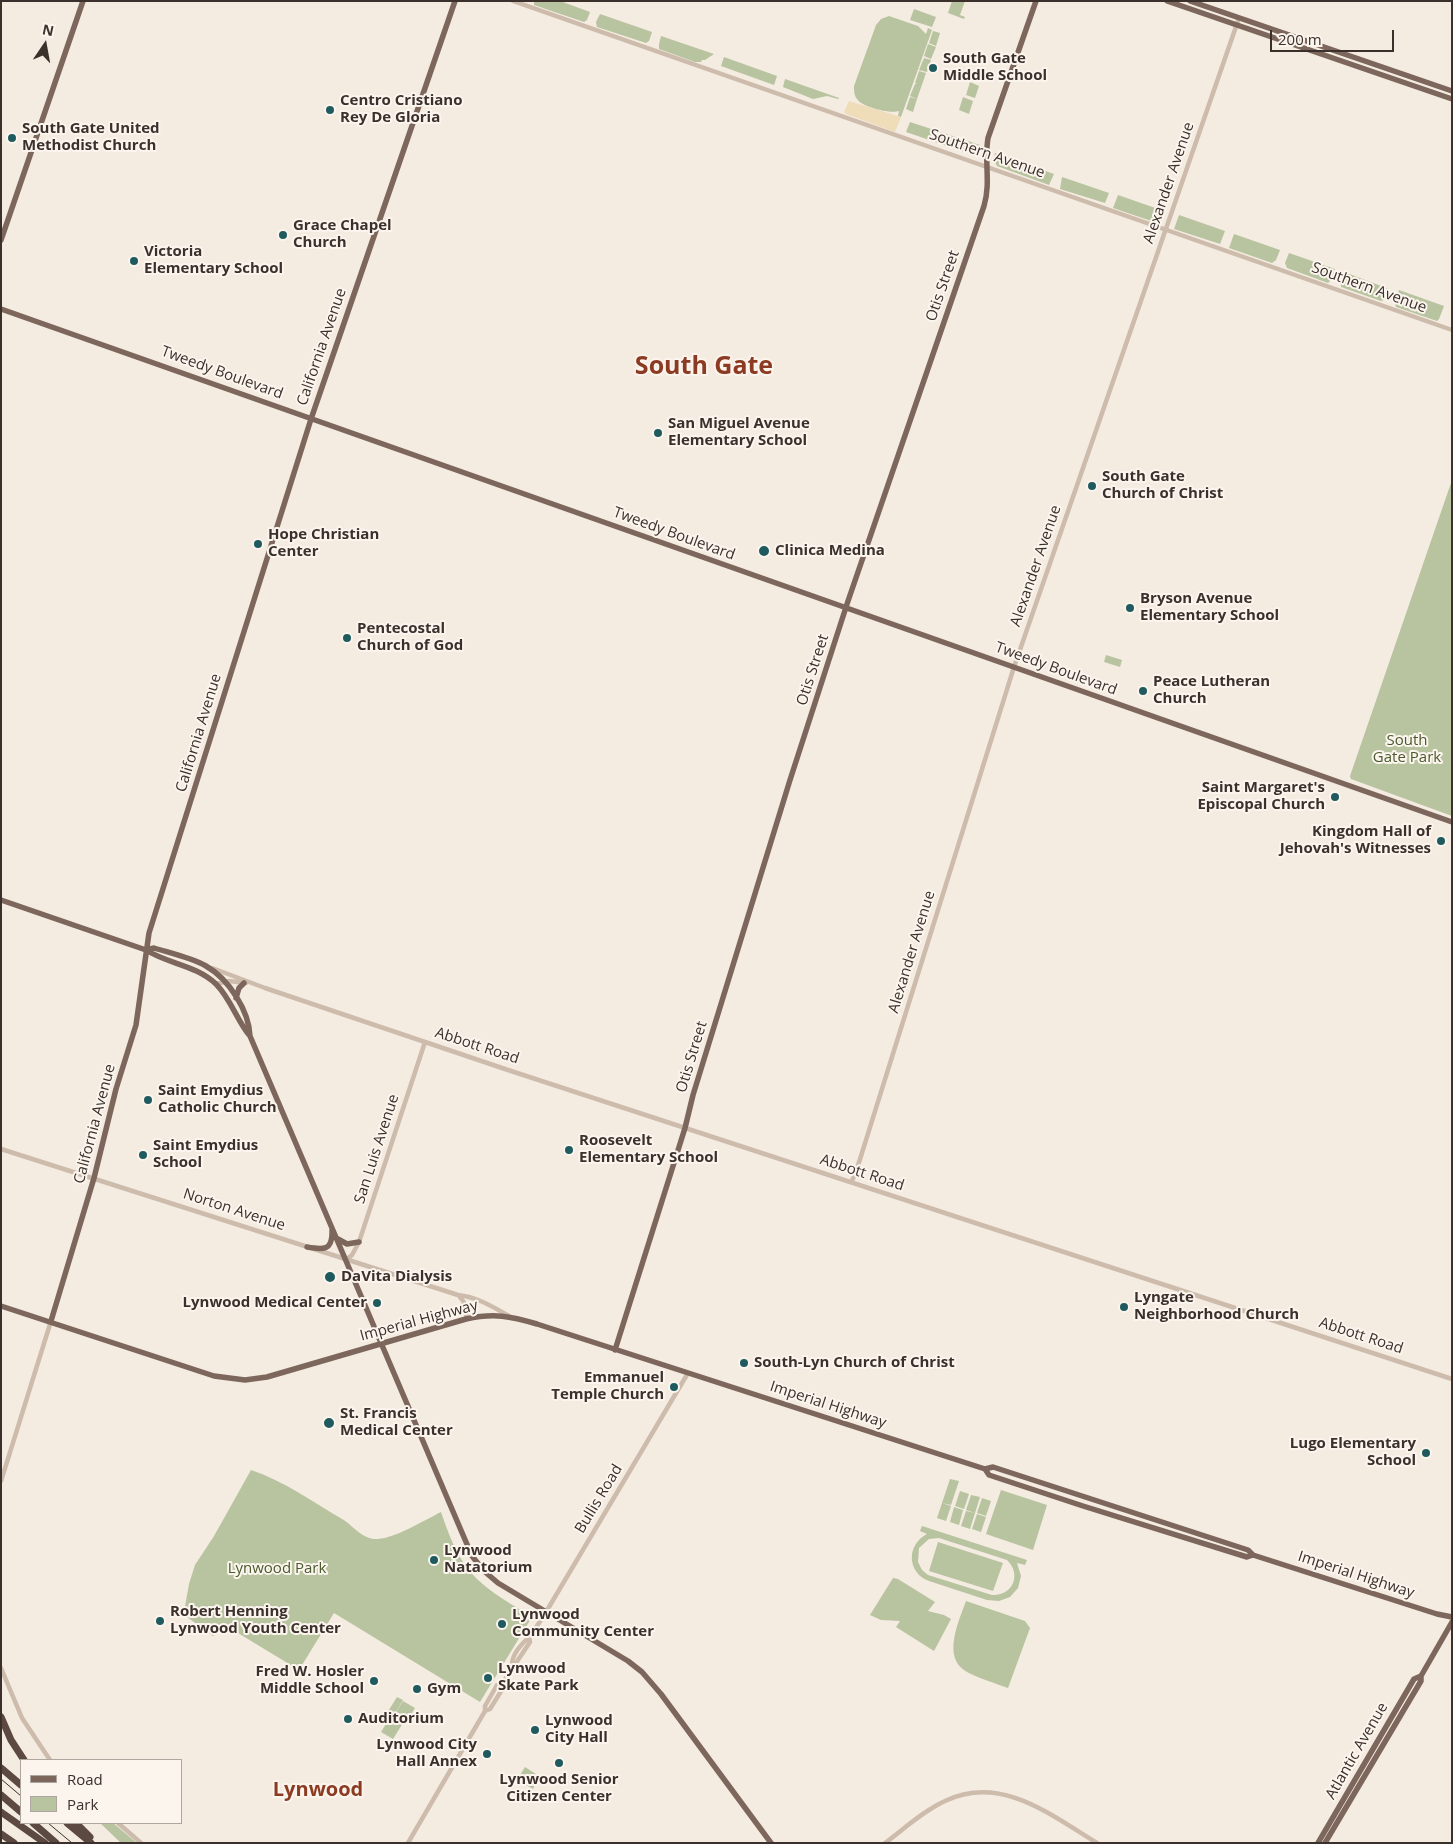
<!DOCTYPE html>
<style>
body{margin:0}
#map{position:relative;width:1453px;height:1844px;overflow:hidden;background:#f4ebe1;font-family:"Open Sans",sans-serif}
canvas{display:block}
.frame{position:absolute;inset:0;border:2px solid #3b302b;pointer-events:none}
.legend{position:absolute;left:20px;top:1759px;width:162px;height:65px;box-sizing:border-box;background:#fbf5ee;border:1px solid #aea6a0;margin:0;padding:6px 9px;list-style:none;font-size:15px;color:#3b302b}
.legend li{display:flex;align-items:center;gap:10px;height:25px}
.legend b{width:25px;border:1px solid #aea6a0}
.north{position:absolute;left:20px;top:20px;width:50px;height:50px;-webkit-text-stroke:4px #fbf5ee;paint-order:stroke;rotate:12deg;font-size:14px;font-weight:700;line-height:20px;text-align:center;color:#3b302b}
.north::after{content:'';display:block;margin:auto;width:18px;height:22px;background:#3b302b;clip-path:polygon(50% 0,100% 100%,50% 72%,0 100%)}
.scale{position:absolute;left:1270px;top:30px;width:124px;height:22px;box-sizing:border-box;border:2px solid #3b302b;border-top:0;padding-left:6px;font-size:15px;line-height:18px;white-space:nowrap;color:#3b302b;-webkit-text-stroke:4px #fbf5ee;paint-order:stroke}
</style>
<div id="map">
<canvas width="1453" height="1844"></canvas>
<div class="frame"></div>
<ul class="legend">
<li><b style="height:6px;background:#7d675c"></b>Road</li>
<li><b style="height:14px;background:#b8c4a0"></b>Park</li>
</ul>
<div class="north">N</div>
<div class="scale">200 m</div>
</div>
<script>
const c = document.querySelector('canvas').getContext('2d');
c.lineJoin = 'round';
function paint(path, color) {
  c.fillStyle = color;
  c.fill(path, 'evenodd');
}
function trace(path, color, width, dash) {
  c.strokeStyle = color;
  c.lineWidth = width;
  c.lineCap = dash ? 'butt' : 'round';
  c.setLineDash(dash || []);
  c.stroke(path);
}
function drawText(font, color, halo, rows, align = 'center') {
  c.font = font + ' "Open Sans",sans-serif';
  c.lineWidth = 4;
  c.setLineDash([]);
  c.textBaseline = 'middle';
  c.strokeStyle = halo;
  c.fillStyle = color;
  for (const [text, x, y, turn = 0] of rows) {
    c.save();
    c.translate(x, y);
    c.rotate((+turn || 0) * Math.PI / 180);
    c.textAlign = isNaN(turn) ? turn : align;
    if (halo) c.strokeText(text, 0, 0);
    c.fillText(text, 0, 0);
    c.restore();
  }
}
paint(new Path2D(`
 M534,1h26l30,11 -3,8 -3,2 -50,-17z
 M952,1h13l-5,14 5,2 -1,2 -16,-6z
 M914,9l22,8 -4,10 -22,-7z
 M600,14l52,18 -3,9 -3,2 -49,-16 -1,-5z
 M889,16l29,10 8,8 2,-6 4,2 -31,87 -3,-1 1,-5c-9,3 -37,-4 -42,-12 -3,-4 -3,-8 -3,-13l22,-61 5,-6z
 M933,31l7,2 -4,13 -7,-3z
 M661,36l53,18 -9,6h-3l-1,2h-6l-36,-13v-5z
 M928,44l8,3 -5,12 -7,-3z
 M724,57l53,19 -3,9 -53,-19z
 M924,58l7,2 -4,12 -8,-2z
 M919,71l7,2 -9,26 -7,-3 5,-12h2l-2,-1z
 M785,79l54,19 -1,1 -11,-3 -14,3 -30,-12z
 M970,82l9,4 -4,12 -9,-3z
 M910,97l7,2 -4,13 -7,-3z
 M963,97l10,4 -4,13 -10,-4z
 M910,122l70,23 -4,11 -70,-24z
 M995,153l59,21 -5,11 -52,-19 -3,-6z
 M1062,177l47,16 -4,10 -45,-14z
 M1118,195l46,16 -4,13 -47,-16z
 M1179,215l46,16 -5,13 -46,-15z
 M1234,234l46,16 -4,10 -4,3 -43,-15z
 M1289,253l46,16 -3,10 -4,4 -41,-15 -2,-5z
 M1344,272l45,17 -3,10 -5,2 -40,-14v-5z
 M1399,290l45,16 -5,13 -2,2 -41,-14 -1,-5z
 M1452,480v336l-101,-37 -1,-3z
 M1106,655l16,5 -2,7 -16,-5z
 M251,1470c33,11 62,32 91,49 12,7 20,21 36,20 17,-1 47,-19 63,-27 6,17 12,35 22,50 16,25 44,39 69,55l-52,85 -146,-89 -35,57 -66,-40 -8,-2 -12,8 -26,-19 -3,-5 5,-28 6,-19 19,-29z
 M950,1479l9,2 -8,24 -9,-2 9,3 -5,15 -9,-3z
 M1001,1490l46,15 -14,45 -47,-16z
 M960,1491l9,3 -5,15 -9,-3z
 M971,1495l9,2 -5,16 -9,-3z
 M982,1498l9,3 -5,15 -9,-3z
 M954,1507l9,3 -4,15 -9,-3z
 M966,1511l9,2 -5,16 -9,-3z
 M977,1514l9,3 -5,15 -9,-3z
 M922,1526l105,34 -2,5 -8,-2 4,13 -3,12 -8,9 -11,4 -12,-1 -58,-19c-22,-8 -23,-36 -2,-47l-7,-3zM939,1538l68,22c15,14 6,36 -15,35l-64,-20 -6,-5 -4,-8 1,-14 10,-9z
 M938,1542l65,21 -10,28 -64,-20z
 M893,1578l5,1 37,23 -7,9 16,4 7,4 -17,32 -38,-24 4,-6 -19,-1 -11,-5z
 M966,1601l59,20 5,7 -22,60c-13,-5 -28,-9 -41,-16 -26,-14 -8,-51 -1,-71z
 M397,1697l6,3 -10,17 10,-16 12,7 -10,16 -2,-1 -10,16 -12,-7 10,-16 -4,-3z
 M525,1767l14,9 -6,13 -16,-9z
 M100,1823h13l24,20h-16z`), '#b8c4a0');
paint(new Path2D(`
 M849,101l52,16 -6,15 -49,-18 -2,-2z`), '#efdcb8');
trace(new Path2D(`
 M513,1l939,329
 M212,968l53,20 243,82 944,309
 M216,984l13,-3 17,2
 M1,1149l457,146c19,2 35,12 51,21
 M851,1182l4,-7 6,-19 153,-489 225,-649
 M346,1260l6,-5 7,-13 66,-200
 M459,1296c7,7 8,13 7,23
 M1,1481l50,-160
 M512,1667c-1,-13 10,-23 18,-31 6,-7 11,-17 16,-24l142,-239
 M1,1668l21,50 28,42
 M485,1711l5,-2 13,-21 -1,-4 28,-42 -1,-5
 M118,1823l23,20
 M408,1843l77,-132v-5l12,-21 5,-1
 M885,1843c19,-14 38,-32 60,-42 56,-27 106,14 152,42`), '#cdbbac', 4.5);
trace(new Path2D(`
 M1167,1l285,98
 M1190,1l262,90
 M1,240l82,-239
 M1,309l1451,513
 M1,900l145,50c22,14 50,15 70,34 15,15 21,37 34,52l222,520 12,15 14,12 130,78 14,11 19,22 110,149
 M146,950l8,-2c16,5 38,10 52,18 23,13 43,45 44,70
 M236,998l3,-10 5,-5
 M338,1239l9,5 12,-2
 M307,1247c16,3 26,4 25,-17
 M1,1306l213,70 31,4 22,-3 199,-58c28,-6 44,-3 71,5l448,145 8,-2 255,83 5,5
 M51,1321l43,-143 22,-89 20,-64 13,-92 162,-514 144,-418
 M615,1350l70,-222 8,-33 97,-315 58,-179 136,-395c7,-23 0,-45 4,-68l48,-137
 M985,1469l4,6 94,31 164,51 6,-2 184,59 15,3
 M1318,1843l96,-164 7,-3
 M1325,1843l96,-162v-5l31,-54`), '#7d675c', 5.5);
trace(new Path2D(`
 M1,1717l10,23 13,20
 M1,1768l20,17
 M1,1795l20,17
 M1,1812l44,31
 M33,1823l23,20
 M67,1823l24,20
 M76,1823l14,14
 M1,1834l13,9`), '#5c4a42', 7);
trace(new Path2D(`
 M1,1779l20,17
 M48,1823l24,20`), '#3b302b', 1);
for (const [x, y, r, color] of [
 [933,68,5,"#1f5a5e"],
 [330,110,5,"#1f5a5e"],
 [12,138,5,"#1f5a5e"],
 [283,235,5,"#1f5a5e"],
 [134,261,5,"#1f5a5e"],
 [658,433,5,"#1f5a5e"],
 [1092,486,5,"#1f5a5e"],
 [258,544,5,"#1f5a5e"],
 [764,551,6,"#1f5a5e"],
 [1130,608,5,"#1f5a5e"],
 [347,638,5,"#1f5a5e"],
 [1143,691,5,"#1f5a5e"],
 [1335,797,5,"#1f5a5e"],
 [1441,841,5,"#1f5a5e"],
 [148,1100,5,"#1f5a5e"],
 [569,1150,5,"#1f5a5e"],
 [143,1155,5,"#1f5a5e"],
 [330,1277,6,"#1f5a5e"],
 [377,1303,5,"#1f5a5e"],
 [1124,1307,5,"#1f5a5e"],
 [744,1363,5,"#1f5a5e"],
 [674,1387,5,"#1f5a5e"],
 [329,1423,6,"#1f5a5e"],
 [1426,1453,5,"#1f5a5e"],
 [434,1560,5,"#1f5a5e"],
 [160,1621,5,"#1f5a5e"],
 [502,1624,5,"#1f5a5e"],
 [488,1678,5,"#1f5a5e"],
 [374,1681,5,"#1f5a5e"],
 [417,1689,5,"#1f5a5e"],
 [348,1719,5,"#1f5a5e"],
 [535,1730,5,"#1f5a5e"],
 [487,1754,5,"#1f5a5e"],
 [559,1763,5,"#1f5a5e"]
]) {
  const dot = new Path2D();
  dot.arc(x, y, r, 0, 2 * Math.PI);
  c.fillStyle = color;
  c.fill(dot);
  trace(dot, '#fbf5ee', 2);
}
drawText('bold 15px', '#3b302b', '#fbf5ee', [
 ["South Gate",943,59],
 ["Middle School",943,76],
 ["Centro Cristiano",340,101],
 ["Rey De Gloria",340,118],
 ["South Gate United",22,129],
 ["Methodist Church",22,146],
 ["Grace Chapel",293,226],
 ["Church",293,243],
 ["Victoria",144,252],
 ["Elementary School",144,269],
 ["San Miguel Avenue",668,424],
 ["Elementary School",668,441],
 ["South Gate",1102,477],
 ["Church of Christ",1102,494],
 ["Hope Christian",268,535],
 ["Center",268,552],
 ["Clinica Medina",775,551],
 ["Bryson Avenue",1140,599],
 ["Elementary School",1140,616],
 ["Pentecostal",357,629],
 ["Church of God",357,646],
 ["Peace Lutheran",1153,682],
 ["Church",1153,699],
 ["Saint Margaret's",1325,788,"right"],
 ["Episcopal Church",1325,805,"right"],
 ["Kingdom Hall of",1431,832,"right"],
 ["Jehovah's Witnesses",1431,849,"right"],
 ["Saint Emydius",158,1091],
 ["Catholic Church",158,1108],
 ["Roosevelt",579,1141],
 ["Elementary School",579,1158],
 ["Saint Emydius",153,1146],
 ["School",153,1163],
 ["DaVita Dialysis",341,1277],
 ["Lyngate",1134,1298],
 ["Neighborhood Church",1134,1315],
 ["Lynwood Medical Center",367,1303,"right"],
 ["South-Lyn Church of Christ",754,1363],
 ["Emmanuel",664,1378,"right"],
 ["Temple Church",664,1395,"right"],
 ["St. Francis",340,1414],
 ["Medical Center",340,1431],
 ["Lugo Elementary",1416,1444,"right"],
 ["School",1416,1461,"right"],
 ["Lynwood",444,1551],
 ["Natatorium",444,1568],
 ["Robert Henning",170,1612],
 ["Lynwood Youth Center",170,1629],
 ["Lynwood",512,1615],
 ["Community Center",512,1632],
 ["Lynwood",498,1669],
 ["Skate Park",498,1686],
 ["Fred W. Hosler",364,1672,"right"],
 ["Middle School",364,1689,"right"],
 ["Gym",427,1689],
 ["Auditorium",358,1719],
 ["Lynwood",545,1721],
 ["City Hall",545,1738],
 ["Lynwood City",477,1745,"right"],
 ["Hall Annex",477,1762,"right"],
 ["Lynwood Senior",559,1780,"center"],
 ["Citizen Center",559,1797,"center"]
], 'left');
drawText('15px', '#3b302b', '#fbf5ee', [
 ["Southern Avenue",987,154,19],
 ["Alexander Avenue",1169,183,-71],
 ["Otis Street",943,286,-71],
 ["Southern Avenue",1369,288,20],
 ["California Avenue",322,347,-71],
 ["Tweedy Boulevard",222,373,20],
 ["Tweedy Boulevard",674,534,20],
 ["Alexander Avenue",1036,566,-71],
 ["Tweedy Boulevard",1056,669,20],
 ["Otis Street",813,670,-72],
 ["California Avenue",199,733,-73],
 ["Alexander Avenue",912,952,-73],
 ["Abbott Road",477,1046,18],
 ["Otis Street",692,1057,-73],
 ["California Avenue",95,1124,-75],
 ["San Luis Avenue",377,1149,-72],
 ["Abbott Road",862,1173,18],
 ["Norton Avenue",234,1210,18],
 ["Imperial Highway",419,1321,-15],
 ["Abbott Road",1361,1336,18],
 ["Imperial Highway",828,1405,18],
 ["Bullis Road",599,1499,-59],
 ["Imperial Highway",1356,1575,18],
 ["Atlantic Avenue",1357,1751,-60]
]);
drawText('15px', '#4a5a2e', '#fbf5ee', [
 ["South",1407,741],
 ["Gate Park",1407,758],
 ["Lynwood Park",277,1569]
]);
drawText('bold 20px', '#8c3b22', '#fbf5ee', [
 ["Lynwood",318,1790]
]);
drawText('bold 25px', '#8c3b22', '#fbf5ee', [
 ["South Gate",704,367]
]);
</script>
